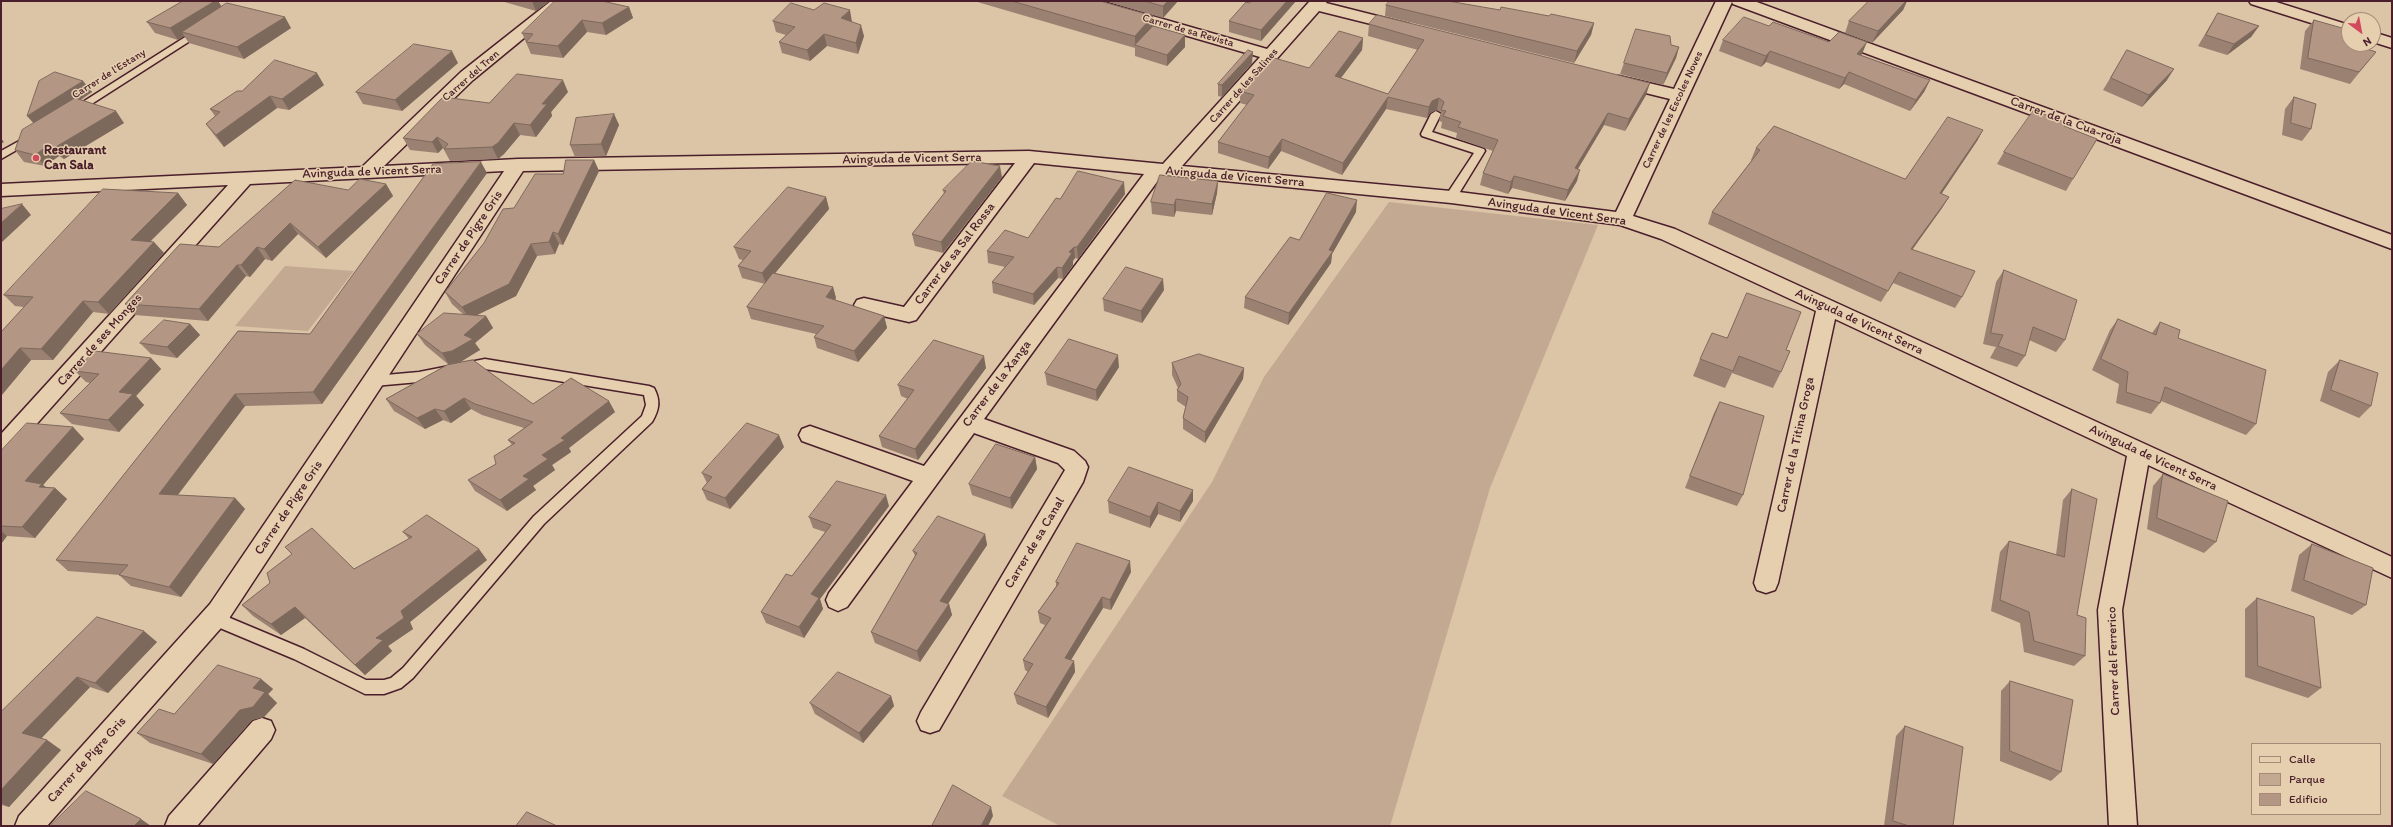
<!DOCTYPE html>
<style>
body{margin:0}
#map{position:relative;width:2393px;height:827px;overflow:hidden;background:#dcc4a6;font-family:Itim,sans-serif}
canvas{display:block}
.frame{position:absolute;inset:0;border:2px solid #4a1f2b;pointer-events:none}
.legend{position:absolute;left:2251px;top:743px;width:130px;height:72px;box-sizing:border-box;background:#e5cfae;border:1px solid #a7897a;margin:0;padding:5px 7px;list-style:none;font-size:12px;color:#4a1f2b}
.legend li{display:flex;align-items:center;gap:8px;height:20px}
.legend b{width:20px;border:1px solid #a7897a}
.north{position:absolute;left:2341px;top:12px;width:40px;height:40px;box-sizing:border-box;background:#e5cfae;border:1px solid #a7897a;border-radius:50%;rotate:148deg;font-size:11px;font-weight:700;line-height:16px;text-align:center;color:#4a1f2b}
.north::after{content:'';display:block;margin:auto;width:14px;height:18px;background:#d1495b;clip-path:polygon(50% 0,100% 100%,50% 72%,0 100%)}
</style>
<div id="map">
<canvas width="2393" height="827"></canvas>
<div class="frame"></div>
<ul class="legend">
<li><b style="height:5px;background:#e5cfae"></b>Calle</li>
<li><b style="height:11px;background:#c3a992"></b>Parque</li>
<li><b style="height:11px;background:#b39684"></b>Edificio</li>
</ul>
<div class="north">N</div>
</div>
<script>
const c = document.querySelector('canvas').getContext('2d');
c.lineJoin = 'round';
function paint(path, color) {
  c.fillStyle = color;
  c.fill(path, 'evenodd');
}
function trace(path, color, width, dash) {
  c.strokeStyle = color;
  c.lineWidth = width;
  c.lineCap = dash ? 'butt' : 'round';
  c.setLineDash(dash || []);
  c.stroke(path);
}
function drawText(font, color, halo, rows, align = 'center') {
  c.font = font + ' Itim,sans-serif';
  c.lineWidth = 3;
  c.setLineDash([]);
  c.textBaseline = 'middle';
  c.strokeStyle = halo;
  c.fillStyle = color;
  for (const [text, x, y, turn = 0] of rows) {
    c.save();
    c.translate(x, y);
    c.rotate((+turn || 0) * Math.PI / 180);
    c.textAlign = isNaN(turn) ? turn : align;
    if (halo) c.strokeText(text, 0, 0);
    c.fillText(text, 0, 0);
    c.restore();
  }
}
paint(new Path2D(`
 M1389,202l209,23 -108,263 -100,338h-330l-58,-30 210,-314 52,-105z
 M285,266l69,5 -46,60 -73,-5z`), '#c3a992');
const lane = new Path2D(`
 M201,27l3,1v4l-128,82 -4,1 -5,-3z
 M1436,111l5,3 -9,18 52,17 1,2 -30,49 -4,1 -6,-4 29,-44 -52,-17 -1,-2 10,-20z
 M30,135l5,3 -1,2 -33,19v-8z
 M485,359l164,27 5,2c7,13 5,22 -2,34l-108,102 -131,154 -12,10 -17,6h-19l-71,-35 -74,-31 -8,-16 2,-4 5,-2 5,2 6,10 74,31 62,31h18l7,-2 12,-10 131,-152 108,-100 4,-11 -2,-10 -159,-26 -66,13 -45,4 -6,-5 6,-5 45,-4z`);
const street = new Path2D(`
 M551,1h18l-96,79 -89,86 134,-7 511,-8 134,13 97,-107 -183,-53 -2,-3h25l167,48 42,-47 18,-1 -1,2 83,21 2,3 -2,3 -6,2 -84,-21 -137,155 269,25 165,21 54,-113 -57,-14 -3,-4 3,-4 6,-1 55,13 42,-88h38l638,234v14l-659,-245 -1,-2 -99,214 42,13 717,328v21l-244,-113 -26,145 15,216h-28l-11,-216 29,-154 -292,-137 -57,264 -3,7 -9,3 -9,-3 -3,-7 62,-272 -155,-72 -41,-14 -169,-22 -289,-28 -178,244 90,32 11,10 3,6 -5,15 -144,248 -9,3 -9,-3 -4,-9 4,-9 144,-242 -7,-7 -84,-30 -127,174 -9,4 -9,-4 -3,-7 3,-7 84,-112 -111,-40 -3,-6 3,-6 8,-3 114,40 220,-292 -110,-11 -118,157 -7,2 -52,-12 -3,-5 3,-5 7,-2 40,9 111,-144 -492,8 -295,449 -181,206h-32l4,-10 191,-212 294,-433 -254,13 -241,271 -8,3v-24l227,-249 -227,11v-12l361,-17 99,-95z
 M2249,1h24l76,24v10l-98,-31z
 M2373,32l19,6v10l-19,-6z
 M262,718l9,3 4,9 -4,9 -74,87h-32l4,-10 84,-95z`);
trace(lane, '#4a1f2b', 3);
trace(street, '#4a1f2b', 3);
paint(lane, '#e5cfae');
paint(street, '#e5cfae');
paint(new Path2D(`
 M183,1h35l4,6 69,21 -47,31 -55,-16 -5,-7 -6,4 -23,-7 -8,-11z
 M501,1h49l-14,10z
 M974,1h126l53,15 1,10 31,9v12l-18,19 -32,-10v-8z
 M1105,1h73l-15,17z
 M1296,1l-35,40 -32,-9v-11l20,-18z
 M1869,1h38l-4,9 -31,33 -27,-10 4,-12z
 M1457,3l43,7 49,6 45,7 -3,12 -17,28 -189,-47 1,-11z
 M629,7l4,11 -27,17 -19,-3 -24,26 -32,-4 -9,-21z
 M2218,13l41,13 -8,11 -24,18 -29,-9 13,-22z
 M2314,20l44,26 18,6 -26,32 -50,-15 5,-38z
 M773,21l79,1 12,14 -6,18 -31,-8 -17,15 -28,-8 -3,-11 7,-7 -10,-3z
 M1369,24l277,71 -21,36 -21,-6 -26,44 -1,12 -12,20 -53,-13 -4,6 -28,-9 3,-12 10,-22 -37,-13 1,-5 -16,-5 1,-6 -3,-1 2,-9 -4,-2 -7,3 -3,5 -41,-9 -44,66 -61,-24 -13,18 -50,-16v-11l29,-37 -7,-2v-12l69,-23 54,-30 -1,12 -21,28 47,16 30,-44 -50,-14z
 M1769,26l93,28 -1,1 69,25 -6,12 -14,19 -66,-27 -5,5 -73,-27 -5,5 -42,-16 4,-11z
 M1671,45l8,2 -3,11 -13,27 -43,-11 4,-11z
 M2127,50l40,30 -25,27 -39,-17z
 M458,63l-56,48 -39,-7 -7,-12z
 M1252,63l-30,34 -4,-1v-12z
 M83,81l9,11 -11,8 43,23 -60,36 -5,-3 -14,10 -21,-4 -9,-12 18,-27z
 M324,85l-35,25 -12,-2 -53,39 -9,-11 -9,-12 9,-8 -5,-7z
 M568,92l-17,20 1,4 -16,21 -16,-2 -16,19 -6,5 -48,2 -7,-13 -5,5 -28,-3 -7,-12 86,-35z
 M2294,97l17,32 -9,12 -20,-6 3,-26z
 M614,114l5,11 -13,31 -31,1 -5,-12z
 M2064,126l9,53 -7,12 -69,-27 7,-12z
 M1983,130l-6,11 -36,53 8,3 -7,11 -30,42 50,47 -7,11 -62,-25 -12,19 -173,-78 4,-12 40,-52h-1l5,-12 149,31z
 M594,160l5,11 -36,74 -4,-1 -4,10 -18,2 -21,40 -41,20h11l7,12 -18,15 5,7 -31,15 -24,-20 -8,-11 47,-19 -12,-11 -7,-12 69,-84 49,-34z
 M487,173l-165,231 -77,2 -67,89 57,3 10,11 -64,88 -50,-11 -12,-11h1l-52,-4 -12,-11 182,-229 72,3z
 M1002,177l-59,76 -28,-7 -3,-12 32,-40 -1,-4z
 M1218,181l-1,12 -5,22 -36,-4 -2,6 -22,-3 -1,-12z
 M386,184l7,12 -67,62 -28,-24 -26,27 -7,-2 -15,18 -4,-1 -38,45 -73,-6 -10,-11 94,-57 129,-57z
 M178,193l9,12 -36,36 13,12 -55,61 -16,-2 -40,48h-22l-30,36v-64l23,-25 -9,-1 -11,-11z
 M1125,194l-47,65 -3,-1 -2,3v4l-10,14 -5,-1 -24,27 -41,-12 -1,-11 13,-15 -17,-4 -1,-12 41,-13 32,-39z
 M826,197l3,12 -54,64 58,14 3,11 -1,2 49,16 3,12 -29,34 -41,-14 -3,-11 2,-3 -65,-15 -4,-12 18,-23 -23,-6 -4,-12 5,-6 -4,-1 -5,-12z
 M1356,212l-24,42 -1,9 -43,62 -44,-17 1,-11 54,-57z
 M2004,270l61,70 -9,12 -27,-12 -4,16 -8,11 -27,-9 6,-11 -13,-3 13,-62z
 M1164,290l-22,33 -38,-12 -1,-12z
 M2118,319l34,14 8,-11 18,16 78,86 -10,11 -85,-34 -1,2 -9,11 -35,-11 3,-19 -27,-14 18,-40z
 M190,324l10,11 -23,23 -26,-4 -11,-11z
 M1727,338l59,12 -5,22 -8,16 -41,-15 -7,15 -32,-12 7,-17z
 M151,358l10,11 -25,27 8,9 -25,27 -47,-8 -12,-11 30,-30 -4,-1 -11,-11z
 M2340,360l31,46 -12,12 -39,-17 8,-29z
 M1172,363l72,5 -1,11 -38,64 -22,-14v-11l3,-11 -9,-6v-11l1,-2 -6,-13z
 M447,365l86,39 82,8 -46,36 2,4 -19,13 3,5 -22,16 3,4 -29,21 -32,-20 -7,-11 28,-16 16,-19 -4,-5 16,-12 -42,-13 -11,-6 -20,14 -8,-3 -18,9 -31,-18 -8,-12z
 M1119,367l-22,34 -50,-16 -2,-12z
 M986,368l-68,92 -36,-13 -3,-11 29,-37 -7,-3 -3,-11z
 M1720,402l23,93 -6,11 -52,-18 29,-75z
 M73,427l11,12 -41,46 3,2 9,1 12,11 -32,39 -28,-2 -6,8v-93z
 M784,447l-54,62 -23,-9 -5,-11 5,-6 -5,-10z
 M1035,457l2,12 -25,40 -40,-14 -3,-11z
 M2163,474l53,68 -12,11 -57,-24 6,-43z
 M2072,489l5,126 8,41 -11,10 -50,-14 -4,-29 -29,-12 9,-59 9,-11 47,14 7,-55z
 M1108,501h85l-13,21 -22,-8 -8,14 -41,-15z
 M889,506l-69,93 3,10 -19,29 -38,-15 -5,-11 31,-36 33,-44 -12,-4 -4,-11z
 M403,532l84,28 -77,62 3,7 -25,17 4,5 -27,24 -60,-57 -24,17 -28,-19 -11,-11 28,-22 22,-29 -7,-7 69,22 55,-30z
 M985,534l2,11 -39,59h1l3,11 -32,47 -45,-19 -4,-11 44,-76 -2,-5z
 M2312,544l54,61 -14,10 -61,-24 8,-36z
 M1131,572l-20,38 -8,-2 -32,52 3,1 1,11 -27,46 -31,-14 -3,-10 14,-22 -3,-2 -2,-10 22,-35 -5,-2 -2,-11 18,-26v-4z
 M2257,598l64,90 -13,10 -63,-21v-68z
 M97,617l60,25 -49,51 -18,-6 -49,51 6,2 14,10 -52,57 -8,-2v-93z
 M261,679l12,10 -5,5 9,9 -13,14 -12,3 -39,44 -63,-21 -13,-10 37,-19z
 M2010,681l51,91 -10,9 -51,-20 1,-70z
 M891,696l3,10 -31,37 -48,-29 -5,-11z
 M1905,726l48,100h-69l12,-90z`), '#9a8172');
paint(new Path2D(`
 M215,1h3l6,10 -42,21 2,4 -6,4 -8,-12z
 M532,1h18l-14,10z
 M1168,1h10l-15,17v-12z
 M1287,1h9l-35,40v-11z
 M1906,1h1l-4,9 -31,33 6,-12z
 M629,7l4,11 -27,17 -4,-12z
 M850,10l2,12 -11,-4z
 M1153,16l1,12 -19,17v-9z
 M285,17l6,11 -47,31 -7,-12z
 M582,20l5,12 -24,26 -5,-12z
 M1594,23l-3,12 -17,28 3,-12z
 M861,25l3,11 -6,18 -2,-11z
 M2259,26l-8,11 -24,18 7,-11z
 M824,34l3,12 -17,15 -3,-11z
 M1185,35v12l-18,19v-11z
 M1363,38l-1,12 -28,37 1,-11z
 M1867,42l-5,12 -10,11 5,-11z
 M1679,47l-3,11 -13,27 4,-12z
 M452,51l6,12 -56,48 -7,-11z
 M1770,51l-4,11 -5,5 5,-11z
 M1253,52l-1,11 -30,34v-12z
 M2174,69l-7,11 -25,27 7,-12z
 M1849,72l-5,12 -5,5 6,-11z
 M317,73l7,12 -35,25 -7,-11z
 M563,80l5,12 -17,20 1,4 -16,21 -6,-12 12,-21z
 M1930,80l-6,12 -14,19 6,-11z
 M83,81l9,11 -55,35 -10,-11z
 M1650,83l-4,12 -21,36 4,-12z
 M270,96l7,12 -53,39 -8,-12z
 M1388,97l-2,12 -44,66 1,-12z
 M1439,98l-2,12 -7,3 -3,5 2,-11 3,-6z
 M116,111l8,12 -60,36 -10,-11z
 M1608,113l-4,12 -33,55 4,-12z
 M614,114l5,11 -13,31 -5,-12z
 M514,123l6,12 -16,19 -6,5 -6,-12z
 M1983,130l-6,11 -43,64 6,-12z
 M437,137l6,11 -5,5 -6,-11z
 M1,138l3,4 -3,2z
 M1282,139l-1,12 -13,18 1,-12z
 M49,145l10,11 -14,10 -10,-11z
 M594,160l5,11 -36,74 -5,-11z
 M481,162l6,11 -165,231 -9,-12z
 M1000,166l2,11 -59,76 -2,-11z
 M1580,170l-3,11 -12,20 3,-11z
 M1514,176l-2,12 -4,6 3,-12z
 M1218,181l-1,12 -5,22v-11z
 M1124,182l1,12 -47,65 -1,-12z
 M386,184l7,12 -67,62 -8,-11z
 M178,193l9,12 -47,46 -9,-11z
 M826,197l3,12 -63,75 -4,-11z
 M1949,197l-7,11 -38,53 7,-12z
 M1176,199v12l-2,6v-12z
 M1357,200l-1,12 -24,42 -1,9 -43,62 1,-12 40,-63z
 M22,204l9,11 -30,28v-20z
 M290,223l8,11 -26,27 -8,-12z
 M553,232l6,12 -4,10 -6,-12z
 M154,242l10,11 -55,61 -11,-12z
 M531,244l6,12 -21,40 -47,23 -7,-12z
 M257,247l8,12 -15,18 -9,-12z
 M1074,247l1,11 -2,3v4l-10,14 -1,-11 7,-16z
 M237,265l9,11 -38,45 -9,-12z
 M1057,267l1,11 -24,27 -1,-11z
 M1163,279l1,11 -22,33 -1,-12z
 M833,287l3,11 -7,10 -3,-11z
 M83,301l10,11 -40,48 -12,-11z
 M486,316l7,12 -18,15 5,7 -21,13 -10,2 -7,-12 22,-18z
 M884,316l3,12 -29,34 -4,-11z
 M190,324l10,11 -23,23 -10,-11z
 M20,348l11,12 -30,36v-26z
 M1118,355l1,12 -22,34 -1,-11z
 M984,356l2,12 -68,92 -3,-11z
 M151,358l10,11 -25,27 8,9 -25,27 -11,-12 11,-28z
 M1244,368l-1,11 -38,64v-11z
 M235,394l10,12 -75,99 -11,-11z
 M464,398l7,11 -20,14 -7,-12z
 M609,401l6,11 -46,36 2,4 -19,13 3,5 -22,16 3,4 -29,21 -7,-11 42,-45 19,-17z
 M435,409l8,11 -18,9 -8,-11z
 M73,427l11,12 -41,46 8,7 4,-4 12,11 -32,39 -13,-11 3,-46z
 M779,435l5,12 -54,62 -5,-11z
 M1035,457l2,12 -25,40 -2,-11z
 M1193,490v11l-13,21v-11z
 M886,495l3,11 -69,93 3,10 -19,29 -5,-11 12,-33z
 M235,498l10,11 -64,88 -12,-10z
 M1158,502v12l-8,14v-11z
 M1,531l6,5 -6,8z
 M985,534l2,11 -44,66 -3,-10z
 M479,549l8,11 -77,62 3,7 -25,17 4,5 -27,24 -10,-10 21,-27 25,-27z
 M1130,561l1,11 -20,38 -1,-10z
 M1102,597l1,11 -37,60 -1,-10z
 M949,604l3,11 -32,47 -3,-11z
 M295,607l10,11 -24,17 -10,-11z
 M144,631l13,11 -49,51 -13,-10z
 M1074,661l1,11 -27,46 -2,-11z
 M77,677l13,10 -53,56 -15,-10z
 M261,679l12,10 -5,5 9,9 -13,14 -12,3 -39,44 -12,-10 52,-66z
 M891,696l3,10 -31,37 -4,-10z
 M47,740l14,10 -52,57 -8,-4v-13z
 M991,807l2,9 -5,10h-7z
 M141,819l10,7h-17z`), '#7d695c');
const building = new Path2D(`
 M183,1h32l-45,27 -23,-6z
 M555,1h47l27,6 -27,16 -20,-3 -24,26 -32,-4 7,-8 -11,-1z
 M1012,1h88l53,15 -18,20z
 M1145,1h23l-5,5z
 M1251,1h36l-26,29 -32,-9 17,-19 3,1z
 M1390,1h58l52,9 1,-3 48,9 2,-2 43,9 -17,28 -191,-46z
 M1869,1h37l-28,30 -29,-10z
 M227,3l58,14 -48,30 -55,-15z
 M791,3l23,7 10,-7 26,7 -9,8 20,7 -5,18 -32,-9 -17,16 -28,-8 16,-15 -22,-6z
 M2218,13l41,13 -25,18 -28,-9z
 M1377,15l273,68 -21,36 -21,-6 -33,55 5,2 -12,20 -54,-14 -3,6 -28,-9 15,-33 -40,-13 3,-5 -18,-6 3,-5 -5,-1 3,-8 -5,-4 -7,3 -3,6 -41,-10 -45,66 -61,-24 -13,18 -51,-15 36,-47 -14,-4 31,-34 38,11 30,-37 24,7 -28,38 53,18 36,-54 -55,-16z
 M1744,17l25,9 4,-4 56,20 10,-10 28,10 -10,12 73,26 -14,20 -67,-28 -4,6 -75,-27 -4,5 -43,-16z
 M2314,20l35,10v14h10l-1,2 18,6 -17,20 -51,-14z
 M1153,26l32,9 -18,20 -32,-10z
 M1636,29l34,7 1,9 8,2 -12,26 -43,-10z
 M414,44l38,7 -57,49 -39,-8z
 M1248,50l5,2 -31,33 -4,-1z
 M2127,50l47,19 -25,26 -38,-17z
 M275,60l42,13 -35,26 -12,-3 -54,39 -10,-11 14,-12 -10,-3 27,-18h5z
 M55,72l28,9 -56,35 12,-35z
 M517,74l46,6 -21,24h5l-17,21 -16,-2 -16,20 -6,4 -48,2 4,-5 -11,-7 -5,5 -29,-4 40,-41 46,6z
 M2294,97l22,7 -5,25 -20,-6z
 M75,98l41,13 -62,37 -5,-3 -14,10 -20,-5 7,-20z
 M2034,110l32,13 -2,3 33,13 -24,40 -69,-27z
 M614,114l-13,30 -31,1 6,-27z
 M1948,117l35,13 -43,63 9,4 -38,52 64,22 -13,26 -63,-25 -11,19 -176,-79 48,-62 -4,-2 18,-22 131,53z
 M566,160h28l-36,74 -5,-2 -4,10 -18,2 -22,40 -47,23 -17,-15 39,-49 19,-34 11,-1 21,-34h28z
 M972,161l28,5 -59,76 -29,-8 34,-43 -3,-1z
 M481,162l-168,230 -78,2 -76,100 76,4 -66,89 -50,-12 9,-10 -72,-5 182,-229 72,3 123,-170z
 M1078,171l46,11 -47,65h-3l-5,5 3,1 -10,15 -5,-1 -24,27 -41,-12 22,-25 -27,-6 18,-21 23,8 28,-40 4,1z
 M1160,175l58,6 -6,23 -36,-5 -2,6 -23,-3z
 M360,179l26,5 -68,63 -28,-24 -26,26 -7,-2 -16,18h-4l-38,44 -74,-5 55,-60 39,3 76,-67 53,10z
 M788,187l38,10 -64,76 -24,-7 13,-15 -17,-4z
 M103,189l75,4 -47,47 23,2 -56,60 -15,-1 -42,48 -21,-1 -19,22v-38l32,-35 -29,-2z
 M1327,193l30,7 -28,50 4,1 -44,62 -44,-16 45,-60 9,3z
 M22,204l-21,19v-14z
 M1126,267l37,12 -22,32 -38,-12z
 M2004,270l73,30 -12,40 -32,-13 -8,29 -27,-10 5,-11 -12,-2z
 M773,273l60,14 -7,10 58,19 -30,35 -40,-14 10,-11 -77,-19z
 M1747,293l54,19 -15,38 4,1 -9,21 -42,-16 -6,15 -33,-12 12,-26 15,5z
 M444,313l42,3 -22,19 9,4 -21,12 -10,2 -25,-19z
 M2118,319l38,16 4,-13 20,8 -2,8 88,32 -10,54 -91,-37 -5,16 -34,-11 2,-20 -27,-13z
 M164,320l26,4 -23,23 -27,-4z
 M1069,339l49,16 -22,35 -51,-17z
 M934,340l50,16 -69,93 -36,-13 35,-46 -16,-5z
 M95,351l56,7 -32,34 14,2 -25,26 -48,-7 39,-39 -24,-3z
 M1199,354l45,14 -39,64 -22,-14 5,-21 -11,-7 4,-6 -9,-21z
 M473,360l60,44 38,-26 38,23 -48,37 4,2 -23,15 6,4 -25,17 6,3 -29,21 -32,-20 28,-16 -2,-8 21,-13 -7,-3 25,-18 -58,-18 -11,-6 -20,13 -9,-2 -18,9 -31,-19 61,-34z
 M2340,360l38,13 -7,33 -40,-16z
 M1720,402l44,14 -21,79 -53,-19z
 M27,423l46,4 -48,54 17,3 -3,3 16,1 -33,39 -21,-1v-75z
 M747,423l32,12 -54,63 -23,-9 10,-12 -10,-4z
 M996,444l39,13 -25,41 -41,-14z
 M1129,467l64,23 -13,21 -22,-9 -8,15 -42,-16z
 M2163,474l65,27 -12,41 -59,-24z
 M837,481l49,14 -75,99 8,4 -20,29 -38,-15 25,-38 6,2 39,-51 -22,-8z
 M2072,489l25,10 -20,116 9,3 -1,38 -51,-15 -5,-29 -29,-12 9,-59 55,16z
 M427,515l52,34 -78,62 3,7 -28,20 7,2 -28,25 -60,-58 -24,17 -29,-19 28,-22 -3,-10 25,-19 -7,-7 27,-19 42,41 58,-32 -9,-5z
 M938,516l47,18 -45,67 9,3 -32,47 -46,-19 46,-79 -4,-2z
 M1077,543l53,18 -20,39 -8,-3 -37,61 9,3 -28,46 -32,-13 19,-30 -10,-4 28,-42 -13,-6 21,-29 -3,-1z
 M2312,544l61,24 -7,37 -62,-25z
 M2257,598l57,19 7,71 -63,-22z
 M97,617l47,14 -49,52 -18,-6 -55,56 25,7 -46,50v-78z
 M218,665l43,14 -8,9 12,4 -12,15 -13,3 -39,44 -64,-21 22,-24 15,5z
 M838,672l53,24 -32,37 -49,-30z
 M2010,681l63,19 -12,72 -51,-21z
 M1905,726l58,21 -10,79h-44l-16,-5z
 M953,785l38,22 -10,19h-49z
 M86,791l55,28 -7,7h-84z
 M527,812l30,14h-41z`);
paint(building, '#b39684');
trace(building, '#7d695c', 1);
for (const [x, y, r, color] of [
 [36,158,4,"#d1495b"]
]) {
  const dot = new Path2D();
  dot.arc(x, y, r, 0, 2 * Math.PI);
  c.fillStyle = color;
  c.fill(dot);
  trace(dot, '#e5cfae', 1.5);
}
drawText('11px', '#4a1f2b', '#e5cfae', [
 ["Carrer de sa Revista",1188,31,16],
 ["Carrer de l'Estany",109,74,-32],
 ["Carrer del Tren",471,76,-41],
 ["Carrer de les Salines",1244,86,-48],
 ["Carrer de les Escoles Noves",1673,110,-65]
]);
drawText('13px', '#4a1f2b', '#e5cfae', [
 ["Carrer de la Cua-roja",2066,121,20],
 ["Avinguda de Vicent Serra",912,159,-1],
 ["Avinguda de Vicent Serra",372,172,-2],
 ["Avinguda de Vicent Serra",1235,177,5],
 ["Avinguda de Vicent Serra",1557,212,8],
 ["Carrer de Pigre Gris",469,238,-56],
 ["Carrer de sa Sal Rossa",955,254,-53],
 ["Avinguda de Vicent Serra",1859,322,25],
 ["Carrer de ses Monges",100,340,-48],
 ["Carrer de la Xanga",997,384,-53],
 ["Carrer de la Titina Groga",1796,445,-78],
 ["Avinguda de Vicent Serra",2153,458,25],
 ["Carrer de Pigre Gris",289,508,-56],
 ["Carrer de sa Canal",1035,543,-59],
 ["Carrer del Ferrerico",2114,661,-92],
 ["Carrer de Pigre Gris",87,760,-48]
]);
drawText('bold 13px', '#4a1f2b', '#e5cfae', [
 ["Restaurant",44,151],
 ["Can Sala",44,166]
], 'left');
</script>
